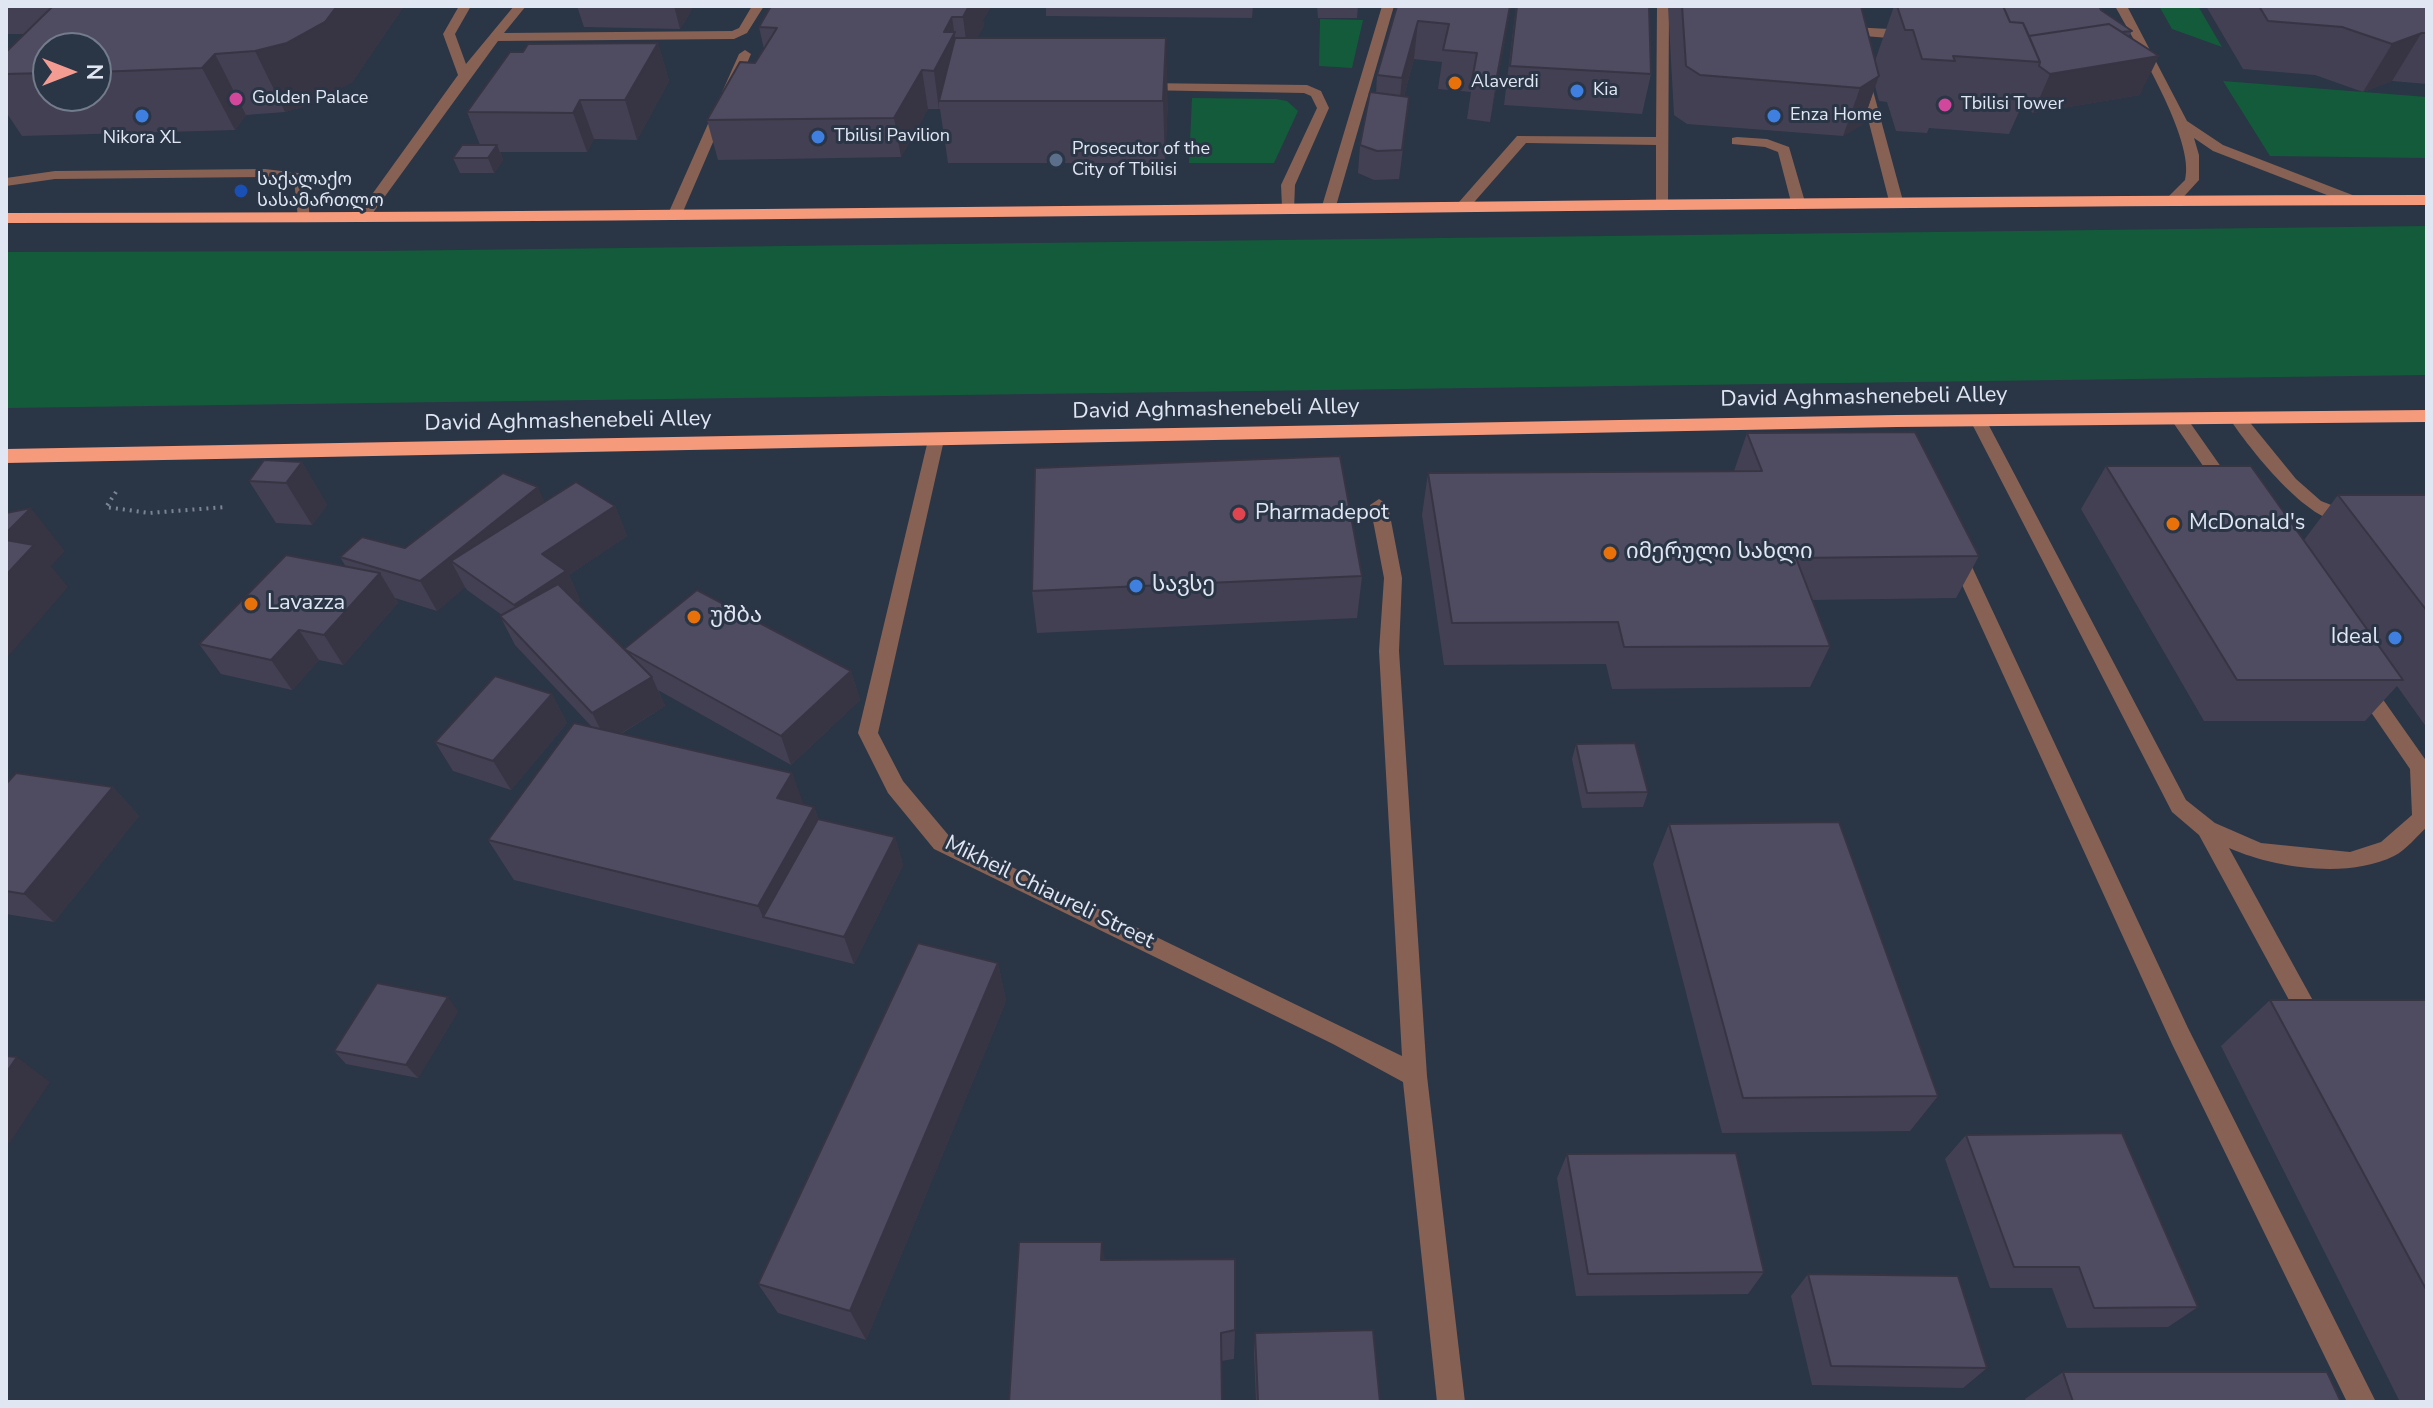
<!DOCTYPE html>
<meta charset="utf-8">
<style>
body{margin:0}
#map{position:relative;width:2433px;height:1408px;overflow:hidden;background:#2a3546;font-family:"Nunito Sans",sans-serif}
canvas{display:block}
.frame{position:absolute;inset:0;border:8px solid #e0e7f3;pointer-events:none}
.north{position:absolute;left:32px;top:32px;width:80px;height:80px;box-sizing:border-box;background:#2a3546;border:2px solid #737c8b;border-radius:50%;rotate:90deg;font-size:22px;font-weight:700;line-height:32px;text-align:center;color:#e0e7f3}
.north::after{content:'';display:block;margin:auto;width:28px;height:36px;background:#f59c92;clip-path:polygon(50% 0,100% 100%,50% 72%,0 100%)}
</style>
<div id="map">
<canvas width="2433" height="1408"></canvas>
<div class="frame"></div>
<div class="north">N</div>
</div>
<script>
const c = document.querySelector('canvas').getContext('2d');
c.lineJoin = 'round';
function paint(path, color) {
  c.fillStyle = color;
  c.fill(path, 'evenodd');
}
function trace(path, color, width, dash) {
  c.strokeStyle = color;
  c.lineWidth = width;
  c.lineCap = dash ? 'butt' : 'round';
  c.setLineDash(dash || []);
  c.stroke(path);
}
function drawText(font, color, halo, rows, align = 'center') {
  c.font = font + ' "Nunito Sans","Noto Sans Georgian",sans-serif';
  c.lineWidth = 6;
  c.setLineDash([]);
  c.textBaseline = 'middle';
  c.strokeStyle = halo;
  c.fillStyle = color;
  for (const [text, x, y, turn = 0] of rows) {
    c.save();
    c.translate(x, y);
    c.rotate((+turn || 0) * Math.PI / 180);
    c.textAlign = isNaN(turn) ? turn : align;
    if (halo) c.strokeText(text, 0, 0);
    c.fillText(text, 0, 0);
    c.restore();
  }
}
paint(new Path2D(`
 M2159,6h39l24,41 -50,-18z
 M1320,19l43,1 -11,48 -33,-2z
 M2223,81l204,16v61l-157,-2z
 M1192,98l84,1 11,2 11,10 -24,52h-85z
 M2427,226v149l-2421,33v-156l372,-1z`), '#145b3b');
trace(new Path2D(`
 M116,492l-10,15 43,6 77,-6`), '#7b8493', 4, [2, 5]);
paint(new Path2D(`
 M459,6h12l-16,28 11,30 48,-58h12l-22,27 228,-2 7,-3 13,-22h12l-17,27 -13,6 -236,2 -131,180h-10l-2,-3 103,-143 -15,-41z
 M1382,6h12l-58,200 -2,3h-10l-2,-3z
 M1657,6h12l-1,201 -5,1 -7,-4v-59l-130,-2 -57,65h-10v-6l58,-66 139,1z
 M1903,6h12l4,29 -17,4 -51,-4 -6,-4 6,-4 58,3z
 M2115,6h12l60,115 36,24 132,51v6h-10l-132,-51 -19,-13 5,17v25l-21,23h-10v-6l17,-17c11,-39 -50,-137 -70,-174z
 M745,50l6,4 -69,160 -2,3h-10l-2,-3 71,-160z
 M1859,73l10,3 34,125 -2,3 -12,-3 -32,-125z
 M1143,83l164,2 14,6 8,17 -34,77 -1,25 -5,1 -7,-4 -1,-22 36,-77 -6,-12 -7,-3 -165,-3 -2,-3z
 M1737,137l30,2 22,8 16,55 -2,3 -12,-3 -13,-50 -13,-5 -33,-3v-6z
 M265,169l41,5 4,47h-10l-2,-3 -4,-38 -29,-3 -210,2 -49,7v-8l49,-7z
 M2178,413l6,1 49,70 3,4 -3,4h-12l-51,-74z
 M2237,413l6,1 53,65 25,22 36,14 3,4 -3,4c-42,12 -107,-74 -128,-105z
 M1978,415l8,5 200,380 29,23 46,20 89,9 31,-10 31,-27 -2,-46 -57,-83 3,-5h14l57,81v65c-10,9 -21,23 -33,29 -46,23 -120,12 -165,-8l82,149 4,7 -4,7 -8,3 -8,-3 -96,-176 -27,-23 -202,-392z
 M936,435l8,5 -66,293 25,48 47,56 452,219 -23,-405 5,-73 -14,-73 9,-6 9,6 14,73 -3,73 28,425 38,326h-28l-34,-320 -70,-38 -399,-195 -46,-56 -30,-60 70,-293z
 M1957,548l9,6 222,474 188,374h-29l-175,-358 -224,-490z`), '#866154');
paint(new Path2D(`
 M2427,195v10c-807,2 -1614,18 -2421,18v-10c807,0 1614,-17 2421,-18z
 M2427,410v12l-530,5 -1891,36v-14l1891,-34z`), '#f69a7c');
paint(new Path2D(`
 M6,6h398l-52,76 -36,21 -31,9 -39,3 -11,15 -213,6 -16,-24v-60l18,-18h-18zM48,48h48v48h-48z
 M577,6h117l-14,23 -96,-2z
 M991,6l-8,14 1,6 -7,12 191,61 -3,64h-217l-8,-54h-12l-27,48 -183,3 -11,-40 48,-57 9,-14 -5,-22z
 M1046,6h207l-1,12 -206,-2z
 M1317,6h1v2v-2h40l-1,12h-39z
 M1397,6h114l-21,116 -23,-3 4,-27 -33,-3 4,-27 -28,-3 -10,37 2,29 -7,54 -25,1 -16,-7 2,-28 16,-52 1,-18z
 M1516,6h133l2,68 -9,40 -138,-9z
 M1668,6h193l14,55 19,-55h205l2,4 31,21 -3,5 11,59 -107,18 -11,-8 -13,29 -80,-6 -2,5 -31,-2 -9,-29 -8,-1 -4,-15 -13,39 -19,11 -156,-12 -13,-9z
 M2206,6h221v78l-35,-3 -29,11 -48,-17 -72,-6z
 M658,43l11,38 -32,59 -43,-1 -7,13h-87l3,8 -9,13h-34l-7,-15 27,-13 -13,-33 56,-60z
 M1747,433l232,123 -23,42 -144,2 18,46 -20,41 -198,2 -6,-25 -162,1 -22,-150 6,-42 306,-2z
 M302,462l25,43 -15,20 -36,-2 -27,-42z
 M2106,466l198,74 34,-45h89v233l-30,-42 -32,35h-161l-123,-212z
 M545,502l70,4 12,30 -58,39 11,25 -3,3 47,46 227,22 9,29 -69,65 -133,-75 7,16 -44,28 171,39 11,31 11,3 4,12 77,18 8,28 -49,99 -340,-84 -26,-40 104,-113 -77,-82 -15,-29 2,-1 -35,-25 -2,-3 -28,24 -42,-13 3,5 -55,62 -24,-5 -27,30 -71,-16 -22,-30 147,-77 -6,-10 65,-9z
 M1362,576l-5,42 -320,15 -5,-42z
 M552,694l15,29 -56,67 -58,-19 -18,-29z
 M1576,744l72,48 -5,15 -61,1 -10,-49z
 M6,784l107,3 26,29 -85,106 -48,-8z
 M1669,824l269,272 -28,35 -188,2 -69,-269z
 M998,963l8,38 -140,339 -88,-27 -20,-29z
 M2270,1000h157v402h-27l-179,-356z
 M458,1011l-40,67 -72,-14 -12,-13z
 M1966,1135l232,172 -30,20 -101,1 -15,-40h-62l-45,-129z
 M1567,1154l197,118 -16,22 -172,2 -19,-118z
 M1105,1260l130,70 -1,29 -13,2z
 M1808,1274l179,94 -24,20 -151,-3 -21,-89z
 M1255,1333l125,69h-124l-2,-49z
 M2063,1372l278,30h-315l-1,-3z`), '#444053');
paint(new Path2D(`
 M337,6h67l-52,76 -36,21 -31,9 -30,-61z
 M674,6h20l-14,23z
 M969,6h22l-8,14 1,6 -16,29 -5,-38z
 M1510,6h1l-21,116 6,-40z
 M952,17l8,54 -21,30v9l-5,-39 10,-39z
 M1418,21l-4,38 -16,58 4,-39z
 M2427,24l-35,57 -29,11 29,-48z
 M1166,38l2,61 -3,64 -2,-62z
 M658,43l11,38 -32,59 -12,-40z
 M215,54l31,61 -11,15 -33,-62z
 M2159,56l-19,39 -107,18 17,-39z
 M922,70l6,39 -27,48 -7,-39z
 M1879,76l-17,49 -19,11 17,-48z
 M580,100l14,39 -7,13 -14,-39z
 M497,145l6,15 -9,13 -6,-15z
 M302,462l25,43 -15,20 -26,-42z
 M538,487l14,30 -101,44 14,26 -28,24 -17,-30z
 M615,506l12,30 -58,39 11,25 -51,35 -15,-30 28,-51z
 M31,508l34,43 -14,15 17,21 -62,72v-126z
 M380,573l18,30 -55,62 -19,-30z
 M299,630l20,30 -27,30 -21,-30z
 M851,671l9,29 -69,65 -10,-29z
 M652,677l13,29 -58,36 -15,-29z
 M552,694l15,29 -56,67 -18,-29z
 M792,773l15,40 -30,-15z
 M113,787l26,29 -85,106 -30,-28z
 M814,807l13,40 -64,70 -5,-11z
 M895,837l8,28 -49,99 -10,-27z
 M998,963l8,38 -140,339 -16,-29z
 M448,997l10,14 -40,67 -12,-13z
 M17,1057l33,25 -41,62 -3,-2v-69z
 M1102,1242l5,31 -6,-13z`), '#373443');
const building = new Path2D(`
 M53,6h284l-12,16 -38,21 -32,8 -40,3 -13,14 -106,4v-24h-48v25l-42,1v-22z
 M771,6h198l-6,11h-11l-8,15h11l-21,39 -12,-1 -28,48 -187,2 33,-58 15,1 22,-35 -18,-1z
 M1397,6h113l-14,76 -24,-2 5,-27 -34,-3 6,-26 -31,-3 -16,57 -25,-3z
 M1517,6h132l2,68 -141,-8z
 M1682,6h179l18,70 -19,12 -160,-13 -14,-9z
 M1897,6h106l7,16 13,1 17,39 -87,-6 2,5 -33,-2 -9,-29h-8z
 M2003,6h96l2,4 31,21 -10,1 -13,-8 -80,12 -6,-13 -13,-1z
 M2259,6h168v27h-5l-30,11 -50,-17 -74,-6z
 M2109,24l50,32 -109,18 -11,-8 1,-4 -11,-26z
 M955,38h211l-3,63h-224z
 M658,43l-33,57h-45l-7,13 -106,-1 43,-60h13l5,-8z
 M1370,92l39,5 -7,53 -25,1 -17,-6z
 M462,145h35l-9,13h-35z
 M1915,432l64,124 -183,2 34,88 -206,1 -6,-25 -166,1 -24,-150 334,-2 -15,-38z
 M1340,456l22,120 -330,15 3,-123z
 M264,460l38,2 -16,21 -37,-2z
 M2106,466h145l152,214h-166z
 M503,473l35,14 -118,94 -80,-24 22,-20 43,11z
 M576,482l39,24 -73,48 24,17 -52,34 -63,-44z
 M2338,495h89v116z
 M31,508l-25,25v-20z
 M6,540l28,5 -28,30z
 M286,555l94,18 -56,62 -25,-5 -28,30 -72,-16z
 M558,584l66,65 73,-59 154,81 -70,65 -157,-87 28,28 -60,36 -92,-97z
 M495,676l57,18 -59,67 -58,-19z
 M574,723l218,50 -15,25 37,9 -56,99 -270,-66z
 M1635,743l13,49 -61,1 -11,-49z
 M16,773l97,14 -89,107 -18,-3v-107z
 M818,819l77,18 -51,100 -81,-20z
 M1839,822l99,274 -195,2 -74,-274z
 M918,943l80,20 -148,348 -92,-27z
 M377,983l71,14 -42,68 -72,-14z
 M2270,1000h157v291z
 M6,1056l11,1 -11,16z
 M2122,1133l76,174 -104,1 -15,-41h-65l-48,-132z
 M1736,1153l28,119 -176,2 -21,-120z
 M1019,1242h83l-1,18 134,-1v71l-14,3 1,69h-213z
 M1808,1274l150,2 29,92 -156,-2z
 M1373,1330l7,72h-122l-3,-69z
 M2063,1372h264l14,30h-268z`);
paint(building, '#4f4b60');
trace(building, '#373443', 2);
for (const [x, y, r, color] of [
 [1455,83,8,"#e8710a"],
 [1577,91,8,"#3f7fe0"],
 [236,99,8,"#d1479c"],
 [1945,105,8,"#d1479c"],
 [142,116,8,"#3f7fe0"],
 [1774,116,8,"#3f7fe0"],
 [818,137,8,"#3f7fe0"],
 [1056,160,8,"#5c6f8a"],
 [241,191,8,"#1a4fb4"],
 [1239,514,8,"#e0444e"],
 [2173,524,8,"#e8710a"],
 [1610,553,8,"#e8710a"],
 [1136,586,8,"#3f7fe0"],
 [251,604,8,"#e8710a"],
 [694,617,8,"#e8710a"],
 [2395,638,8,"#3f7fe0"]
]) {
  const dot = new Path2D();
  dot.arc(x, y, r, 0, 2 * Math.PI);
  c.fillStyle = color;
  c.fill(dot);
  trace(dot, '#2a3546', 3);
}
drawText('18px', '#e0e7f3', '#2a3546', [
 ["Alaverdi",1471,83],
 ["Kia",1593,91],
 ["Golden Palace",252,99],
 ["Tbilisi Tower",1961,105],
 ["Enza Home",1790,116],
 ["Tbilisi Pavilion",834,137],
 ["Nikora XL",142,139,"center"],
 ["Prosecutor of the",1072,150],
 ["City of Tbilisi",1072,171],
 ["საქალაქო",257,181],
 ["სასამართლო",257,202]
], 'left');
drawText('22px', '#e0e7f3', '#2a3546', [
 ["David Aghmashenebeli Alley",1864,398,-1],
 ["David Aghmashenebeli Alley",1216,410,-1],
 ["David Aghmashenebeli Alley",568,422,-1],
 ["Mikheil Chiaureli Street",1049,893,26]
]);
drawText('22px', '#e0e7f3', '#2a3546', [
 ["Pharmadepot",1255,514],
 ["McDonald's",2189,524],
 ["იმერული სახლი",1626,553],
 ["სავსე",1152,586],
 ["Lavazza",267,604],
 ["უშბა",710,617],
 ["Ideal",2379,638,"right"]
], 'left');
</script>
